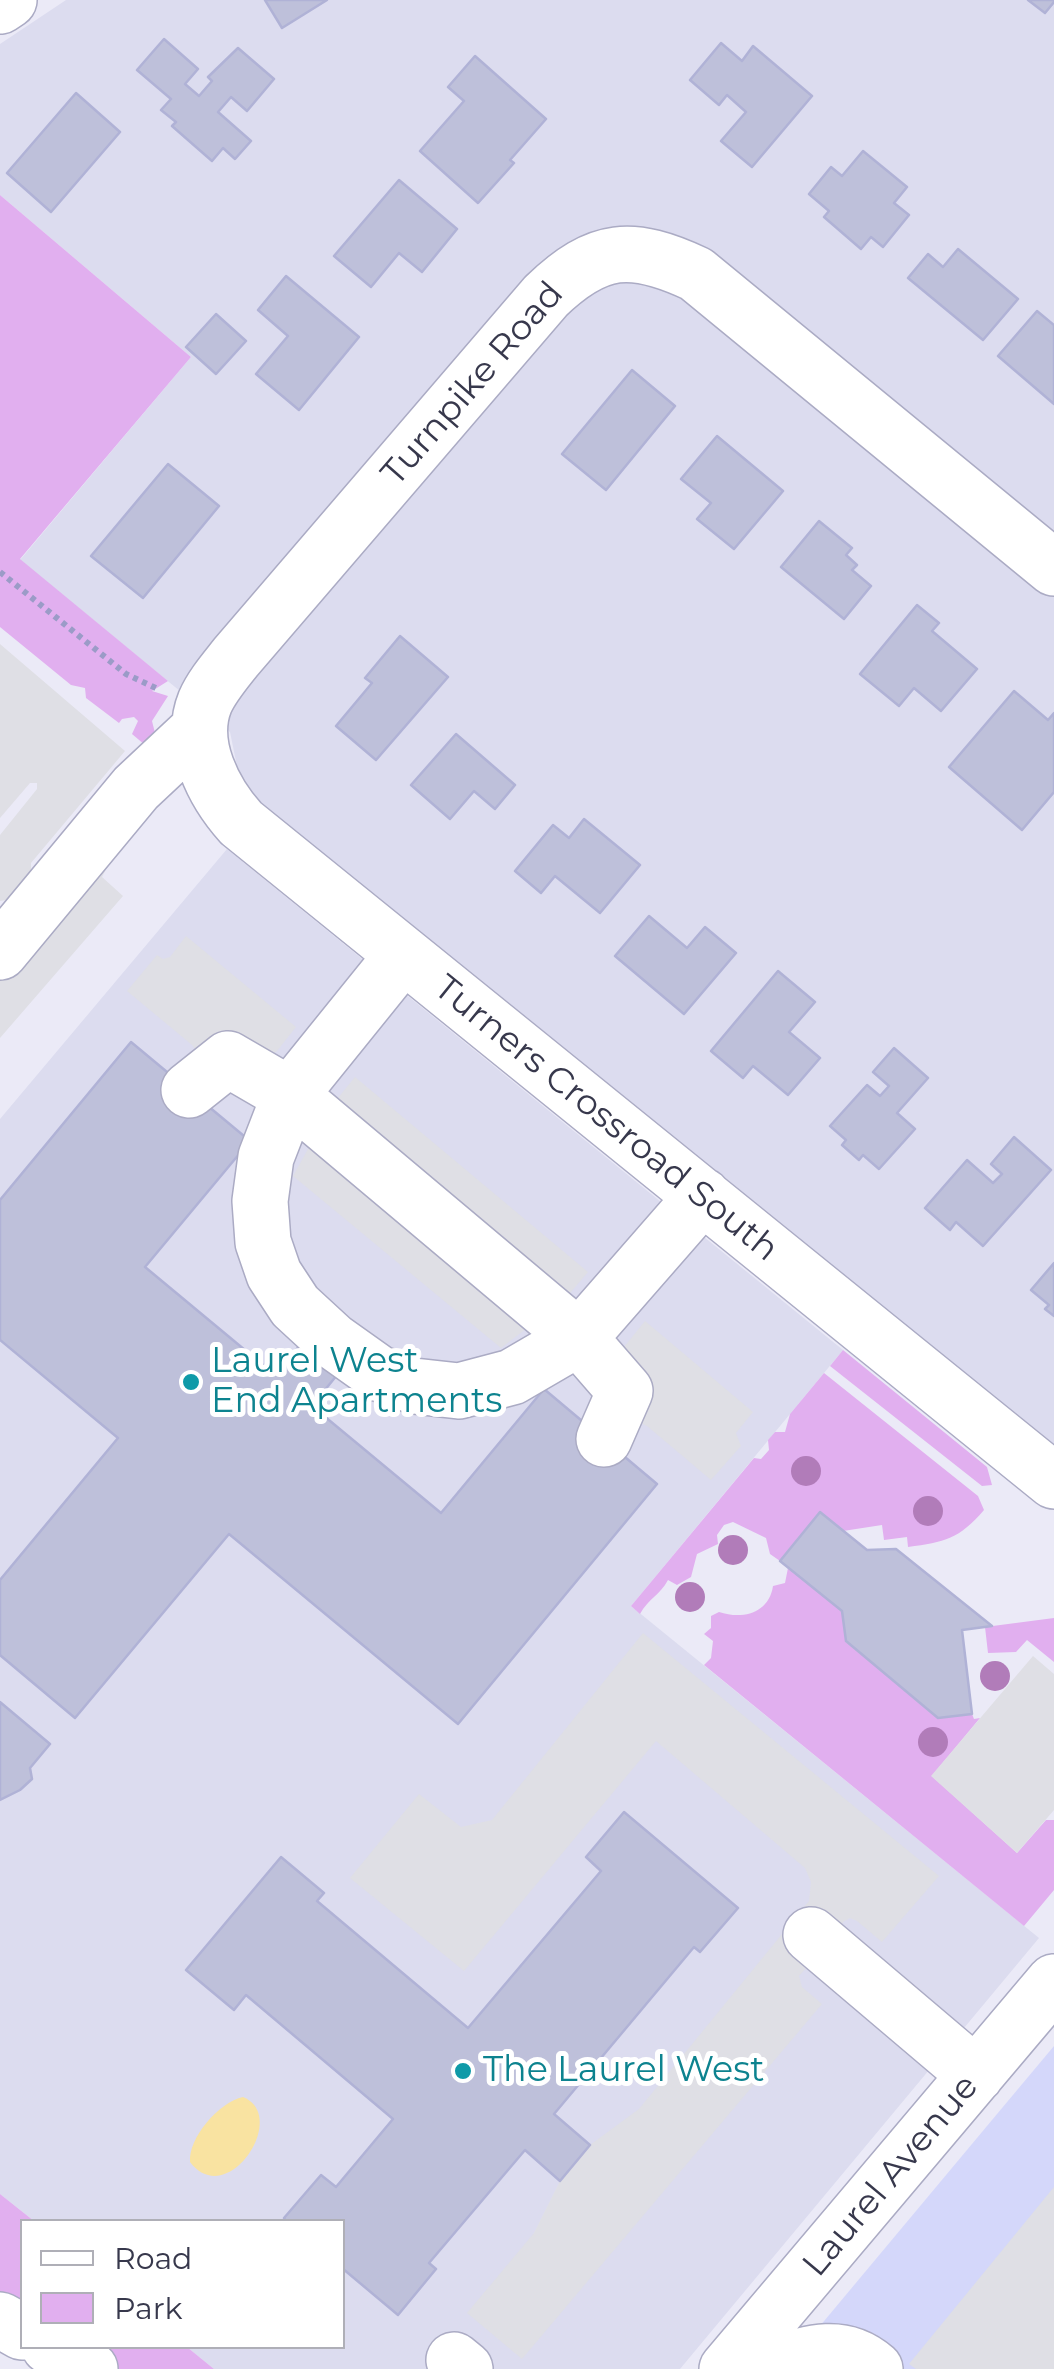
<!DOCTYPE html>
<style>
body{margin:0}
#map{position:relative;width:1054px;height:2369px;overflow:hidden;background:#ebeaf7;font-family:Montserrat,sans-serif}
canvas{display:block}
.legend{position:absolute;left:20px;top:2219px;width:325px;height:130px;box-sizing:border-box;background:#fff;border:2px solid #afafb7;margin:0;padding:12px 18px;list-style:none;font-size:30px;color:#37384c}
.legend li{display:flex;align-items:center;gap:20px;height:50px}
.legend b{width:50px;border:2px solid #afafb7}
</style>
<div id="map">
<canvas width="1054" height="2369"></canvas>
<ul class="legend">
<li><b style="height:12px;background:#fff"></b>Road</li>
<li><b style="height:28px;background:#e1afef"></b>Park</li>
</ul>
</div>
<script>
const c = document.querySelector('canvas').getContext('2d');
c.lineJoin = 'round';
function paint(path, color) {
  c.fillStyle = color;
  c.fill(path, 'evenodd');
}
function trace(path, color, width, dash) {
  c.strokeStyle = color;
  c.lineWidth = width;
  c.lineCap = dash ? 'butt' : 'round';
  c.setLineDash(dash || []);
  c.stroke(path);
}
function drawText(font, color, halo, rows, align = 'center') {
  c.font = font + ' Montserrat,sans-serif';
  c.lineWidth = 10;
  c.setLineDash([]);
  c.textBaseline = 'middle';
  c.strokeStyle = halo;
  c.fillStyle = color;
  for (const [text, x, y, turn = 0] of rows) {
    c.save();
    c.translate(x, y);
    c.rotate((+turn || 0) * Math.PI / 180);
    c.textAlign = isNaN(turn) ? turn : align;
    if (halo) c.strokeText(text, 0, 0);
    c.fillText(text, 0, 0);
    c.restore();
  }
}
paint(new Path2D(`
 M66,0h988v1451l-790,-643 -25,-32 -9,-44 -210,-172 171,-203 -191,-162v-151z
 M227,849l616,501 -212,256 408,332 -359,431h-466l-27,-22 155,-1v-124l-308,-1 -34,-27v-1075z`), '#dcdcef');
paint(new Path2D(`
 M1054,2046v323h-270l203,-243z`), '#d4d7fa');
paint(new Path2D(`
 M0,195l191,162 -171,202 148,122 -16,10 16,5 -16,25 3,12 -10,12 -13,-11 6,-13 -4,-4 -12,2 -3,4 -33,-25 -1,-10 -14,-3 -71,-58z
 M843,1350l144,117 5,18 -10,1 -152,-120z
 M824,1373l154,123 6,14c-25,29 -39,32 -76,37l-1,-10 -23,3 -2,-15 -39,6 -23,-19 -40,49 -10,-7 -4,-16 -33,-16 -9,3 -7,10 1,9 -21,10 -6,23 -14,8 -9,-5c-8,15 -20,19 -28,34l-9,-8 123,-148 7,1 8,-9 -1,-10 7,-8h10l5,-18z
 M788,1568l54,43 4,31 92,75 34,-3 2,5 6,-1 -48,58 85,77 29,-33h8v70l-30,36 -320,-261 7,-7 2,-17 -9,-7 7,-6v-12l8,-4c24,8 50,1 54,-26l12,-3z
 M1054,1618v44l-27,-22 -11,12 -28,1 -3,-26z
 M0,2194l34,27 -12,1v95l-22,-12z
 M75,2347h112l27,22h-99z`), '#e1afef');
paint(new Path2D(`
 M0,644l125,107 -94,112v7l5,5 83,-31 -17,33 21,19 -123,142v-110l7,-28 -7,1v-66l37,-46v-6h-7l-30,35z
 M186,936l110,91 -19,24 -49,42 -36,-48 -65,-54 30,-36 6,4 7,-2z
 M355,1077l233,195 -23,27 -64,49 -208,-172 40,-72z
 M645,1321l108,91 -17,21 5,13 -30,34 -64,-54 -52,-23 29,-56z
 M643,1633l296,243 -57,66 -25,-21 -7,-3 -7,4 -4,9 -40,45 3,11 20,17 -300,355 -55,-46 67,-80 26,-52 30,-36 49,-36 170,-208 2,-19 -6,-14 -149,-127 -192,230 -114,-93 69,-84 42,33 31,-7z
 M1033,1656l21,18v136l-37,43 -86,-77z
 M1054,2187v182h-138l-7,-5z`), '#dfdfe5');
paint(new Path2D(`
 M243,2097c47,19 -16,114 -53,65 -2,-24 29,-60 53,-65z`), '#f9e3a1');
const building = new Path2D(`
 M265,0h62l-45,28z
 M1028,0h26v2l-9,11z
 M164,39l34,30 -13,15 14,12 13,-15 -4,-4 30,-29 36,31 -27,32 -16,-14 -13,15 33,29 -16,18 -12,-11 -11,13 -40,-35 4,-4 -15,-12 10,-11 -34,-29z
 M721,43l21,18 11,-15 59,50 -60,71 -31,-26 25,-29 -19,-17 -8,10 -29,-25z
 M475,56l71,63 -36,41 4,3 -36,40 -58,-52 44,-50 -16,-14z
 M76,93l44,39 -69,80 -44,-39z
 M863,151l44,36 -13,16 15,12 -26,32 -12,-10 -10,12 -37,-32 5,-6 -20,-17 22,-27 11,9z
 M399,180l58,49 -35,43 -23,-19 -28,34 -37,-31z
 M958,249l60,50 -35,41 -75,-62 20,-24 15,13z
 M286,276l73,61 -60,73 -43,-36 32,-38 -30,-26z
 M1037,311l17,14v79l-56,-48z
 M216,314l30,27 -30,33 -30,-27z
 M632,370l43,36 -69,84 -44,-36z
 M717,436l66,55 -49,58 -37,-30 14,-16 -30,-24z
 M168,464l51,42 -76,92 -52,-42z
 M819,521l33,27 -6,7 11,10 -5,5 19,16 -27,33 -63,-52z
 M917,605l22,18 -7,8 45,38 -36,42 -27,-23 -15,18 -39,-32z
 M400,636l48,41 -72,83 -40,-34 36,-43 -7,-5z
 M1014,691l34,29 6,-7v79l-32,38 -73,-63z
 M456,734l59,51 -20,24 -21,-18 -24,28 -39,-34z
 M584,819l56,46 -40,48 -45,-37 -14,17 -26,-22 38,-46 16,13z
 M649,916l38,32 18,-21 31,26 -52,61 -69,-58z
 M778,971l37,31 -26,30 31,26 -32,37 -35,-29 -10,12 -32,-27z
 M131,1042l119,99 -105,126 130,108 25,-30 37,30 -25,31 129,107 103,-124 113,95 -199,240 -229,-190 -154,184 -75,-63v-75l118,-142 -118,-98v-140z
 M894,1048l34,30 -31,35 18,16 -36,40 -16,-14 -4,5 -17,-15 4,-5 -16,-14 37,-41 13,11 9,-10 -16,-14z
 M1014,1137l37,33 -68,76 -27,-24 -6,8 -25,-22 42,-48 26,23 9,-9 -11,-10z
 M1054,1263v53l-9,-7 4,-4 -18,-15z
 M820,1512l47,38 29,-1 96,77 -30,4 10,84 -34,4 -92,-77 -4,-30 -62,-50z
 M0,1702l50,42 -20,24 2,11 -12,11 -20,10z
 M624,1812l114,96 -38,44 -6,-5 -140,167 36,31 -30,36 -35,-31 -96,113 7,6 -38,46 -56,-47v-46h-55l-3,-4 37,-43 15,12 57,-68 -147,-124 -12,15 -48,-40 95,-113 43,36 -7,8 151,127 133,-157 -15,-14z`);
paint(building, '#bec0da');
trace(building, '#b0b2d6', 2.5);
const minor = new Path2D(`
 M0,6l9,-6
 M1054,568l-358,-294c-64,-30 -98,-28 -150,22l-310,361c-11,14 -24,29 -31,45 -17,42 9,91 36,121l813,658
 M0,952l136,-164 63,-59
 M403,955l-113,140 -24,62 -6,44 3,41 11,32 21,32 38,35 45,32 36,13 45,5 53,-14 67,-39 124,-142
 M189,1090l39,-31 62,36 289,243 46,53 -21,48
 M811,1935l165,140
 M0,2320l22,12
 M49,2346l41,23
 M454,2360l11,9
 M727,2369l327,-387
 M758,2369c41,-12 80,-32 117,0`);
trace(minor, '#ababc4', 58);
trace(new Path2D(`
 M0,572l126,102 34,16`), '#9b9bc7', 6, [5, 5]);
trace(minor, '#fff', 55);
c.fillStyle = '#b17cb9';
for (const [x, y] of [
 [806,1471],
 [928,1511],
 [733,1550],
 [690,1597],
 [995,1676],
 [933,1742]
]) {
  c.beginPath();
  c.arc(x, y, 15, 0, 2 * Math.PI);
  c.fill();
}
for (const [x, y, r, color] of [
 [191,1382,10,"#0f9aa8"],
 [463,2071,10,"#0f9aa8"]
]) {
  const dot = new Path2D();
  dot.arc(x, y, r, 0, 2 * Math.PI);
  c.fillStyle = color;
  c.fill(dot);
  trace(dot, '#fff', 4);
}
drawText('35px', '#37384c', '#fff', [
 ["Turnpike Road",473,384,-49],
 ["Turners Crossroad South",606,1119,39],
 ["Laurel Avenue",891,2176,-50]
]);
drawText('35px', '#0d838f', '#fff', [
 ["Laurel West",211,1362],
 ["End Apartments",211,1402],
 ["The Laurel West",483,2071]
], 'left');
</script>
